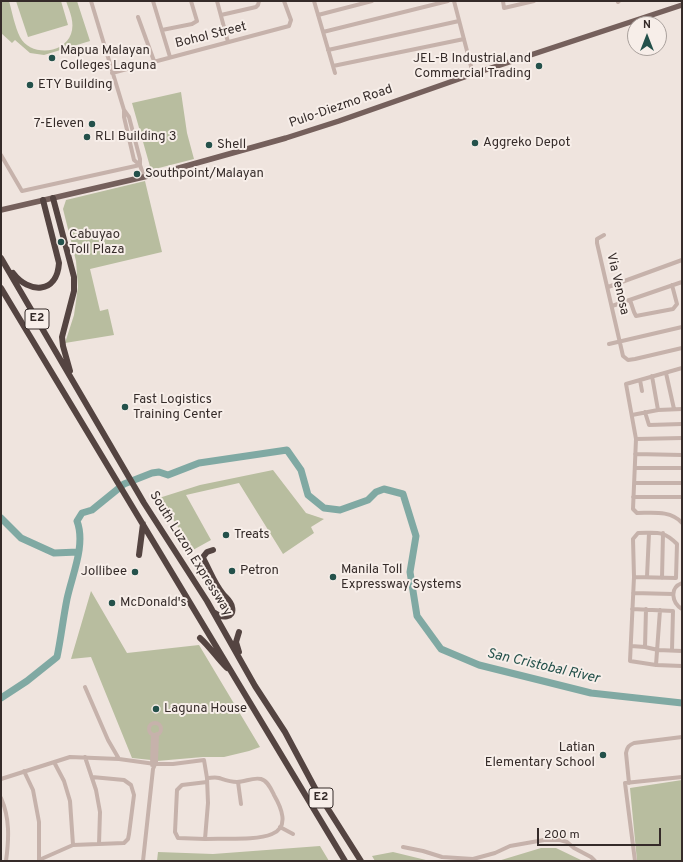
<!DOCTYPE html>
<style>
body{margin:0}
#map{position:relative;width:683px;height:862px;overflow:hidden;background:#efe4de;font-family:Overpass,sans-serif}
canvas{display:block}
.frame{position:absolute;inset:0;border:2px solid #352b29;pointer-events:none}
.north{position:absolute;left:627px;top:16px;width:40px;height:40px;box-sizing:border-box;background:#f7eee9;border:1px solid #a9a09c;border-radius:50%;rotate:0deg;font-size:11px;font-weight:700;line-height:16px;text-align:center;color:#352b29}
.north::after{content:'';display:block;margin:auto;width:14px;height:18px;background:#24514b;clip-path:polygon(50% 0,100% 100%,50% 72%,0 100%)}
.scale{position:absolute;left:537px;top:828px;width:124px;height:18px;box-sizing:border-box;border:2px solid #352b29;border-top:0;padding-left:5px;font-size:12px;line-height:14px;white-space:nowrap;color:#352b29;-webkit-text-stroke:3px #f7eee9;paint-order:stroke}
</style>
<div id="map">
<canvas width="683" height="862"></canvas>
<div class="frame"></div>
<div class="north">N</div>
<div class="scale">200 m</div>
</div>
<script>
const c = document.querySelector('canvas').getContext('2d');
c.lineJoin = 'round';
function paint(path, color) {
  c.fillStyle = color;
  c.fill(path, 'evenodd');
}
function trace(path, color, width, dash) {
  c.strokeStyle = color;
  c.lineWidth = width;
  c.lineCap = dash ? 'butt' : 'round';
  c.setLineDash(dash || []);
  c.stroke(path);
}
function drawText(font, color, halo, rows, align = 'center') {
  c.font = font + ' Overpass,sans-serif';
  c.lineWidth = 4;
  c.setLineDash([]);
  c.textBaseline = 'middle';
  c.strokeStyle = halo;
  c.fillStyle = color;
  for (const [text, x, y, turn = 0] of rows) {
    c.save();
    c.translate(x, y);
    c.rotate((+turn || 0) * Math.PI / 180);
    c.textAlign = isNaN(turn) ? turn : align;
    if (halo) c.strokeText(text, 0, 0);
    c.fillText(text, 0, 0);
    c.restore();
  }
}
paint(new Path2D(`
 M1,1h8c3,11 6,26 11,36 10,19 43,18 51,-3 4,-11 -1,-22 -5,-33h11l13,40 -46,14 -14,-2 -15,-13 -3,3 -11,-10z
 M16,1h45l7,24 -40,12z
 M181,92l6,41 7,26 -43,11 -19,-67z
 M145,181l17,71 -72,17 10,42 8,-2 6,26 -49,8 9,-28 4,-28 -2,-26 -13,-52 3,-9z
 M273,470l33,43 18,6 -13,8 3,6 -31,21 -44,-71 -53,12 25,45 -18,10 -34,-52 41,-13z
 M91,591l36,62 72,-8 61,102 -11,4 -25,6h-21l-46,4 -6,-25v24l-19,-2 -41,-101 -20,2z
 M682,780v81h-45l-7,-73z
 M320,846l9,15h-172l1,-9 55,2z
 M541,848h15l27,13h-85z
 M393,852l37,9h-55l-3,-5z`), '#b8bd9f');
trace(new Path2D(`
 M1,518l20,20 33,15 24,-1
 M1,698l26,-17 30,-24c4,-19 6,-38 10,-58 5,-24 19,-54 10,-78l5,-8 10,-3 32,-26 28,-11 7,-1 9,3 31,-12 88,-13 14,20 7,25 16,13 16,2 28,-10 8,-8 8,-3 19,5 13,42 -6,36 7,44 24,33 38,16 112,28 91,10`), '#80a9a3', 7);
trace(new Path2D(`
 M91,1l33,109 5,7 11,42v6l4,12
 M153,1l17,56
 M217,1l11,41
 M314,1l21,72
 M454,1l19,73
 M503,1l1,7 30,-7
 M618,2l1,-1
 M221,15l35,-8 2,-2 1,-4
 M318,15l54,-14
 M138,17l16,44
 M162,30l30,-6 5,-3 -6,-20
 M323,32l125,-31
 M328,50l131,-29
 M333,66l131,-27
 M112,73l177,-47 2,-6 -7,-19
 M124,111v6l10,43 6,5
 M1,155l21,36 118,-26
 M604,235l-7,4v4l26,113 5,4 7,-1 47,-11
 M608,287l74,-27
 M630,300l4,12 2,4 37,-7 4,-5 -5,-19
 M612,306l70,-24
 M609,344l73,-17
 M682,368l-56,16 10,55 -3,70 4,4c15,0 34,-3 45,10
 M666,373l8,36
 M652,376l6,34
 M640,380l2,11
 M645,412l4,13 33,-1
 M632,415l26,-5 24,-1
 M636,439l46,-1
 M635,454l47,1
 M635,468h47
 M634,483h48
 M633,497h49
 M634,577l42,1 1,-34c-14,-14 -20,-11 -39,-11l-5,6 1,38 -4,84 26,4 26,1
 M647,577l2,-44
 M662,578l1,-45
 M682,583c-13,5 -10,20 0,26
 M633,593l40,1
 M632,609l41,2 -1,39
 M631,646l14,1 13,3 24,1
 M645,647l1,-38
 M656,665l4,-55
 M85,687l23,53 11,19
 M149 729a6 6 0 1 1 12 0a6 6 0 1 1-12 0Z
 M85,757l11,33 4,22 -1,32
 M54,762l10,19 6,20 3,44 51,-2 4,-4 1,-5 5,-39 -3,-10 -7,-5 -32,-3
 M152,765l1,-30
 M24,771l9,19 6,32v38l34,-15
 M1,779l69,-22 49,2 36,5h18l31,-4 3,18c4,0 8,-1 12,0 6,2 11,4 18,4 8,0 16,-5 24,-3 7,2 10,10 13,16 7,12 16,32 -2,39 -15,7 -49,4 -67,5l3,-36 -1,-25
 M238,782l3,22
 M629,783l-3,-30c1,-6 3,-8 8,-10l48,-6
 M1,798c9,20 8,41 5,63
 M280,827l13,7
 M205,839l-27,-1 -3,-6 2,-42 5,-5 25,-3
 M403,847l20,4 19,6 31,2 22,-6 15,-7 34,-6h16l7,2 7,6 17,9 4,4
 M143,861l10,-92 3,-7 1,-28
 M635,861l-10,-78 57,-6`), '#c6b2ab', 4);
trace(new Path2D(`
 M1,210l160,-37 125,-35 53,-17 134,-47 209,-69`), '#75605c', 5.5);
trace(new Path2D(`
 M53,198l21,79v14l-12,46 1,9 7,25
 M1,258l143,245 63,98 48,85 30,46 31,58 45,71
 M13,273c16,21 44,21 46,-10l-16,-63
 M1,288l344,573
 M213,550l-6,2 -4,5 1,3c6,11 11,25 19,34 3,4 8,7 9,13 3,12 -11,11 -17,6
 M139,555l4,-31
 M200,638c10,9 17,20 27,30
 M239,652l-3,-10 3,-10`), '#544441', 6);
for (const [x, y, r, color] of [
 [52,58,4,"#24514b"],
 [539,66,4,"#24514b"],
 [30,85,4,"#24514b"],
 [92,124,4,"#24514b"],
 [87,137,4,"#24514b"],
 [475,143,4,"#24514b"],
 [209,145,4,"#24514b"],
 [137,174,4,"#24514b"],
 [61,242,4,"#24514b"],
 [125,407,4,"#24514b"],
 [226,535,4,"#24514b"],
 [232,571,4,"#24514b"],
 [135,572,4,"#24514b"],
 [333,577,4,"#24514b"],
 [112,603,4,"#24514b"],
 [156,709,4,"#24514b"],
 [603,755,4,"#24514b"]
]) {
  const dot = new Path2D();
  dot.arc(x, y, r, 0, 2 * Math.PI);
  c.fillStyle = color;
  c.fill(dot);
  trace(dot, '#f7eee9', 1.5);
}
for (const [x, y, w] of [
 [37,319,24],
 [321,798,24]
]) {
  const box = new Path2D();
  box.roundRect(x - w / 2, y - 10, w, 20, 3);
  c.fillStyle = '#f7eee9';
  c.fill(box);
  trace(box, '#352b29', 1);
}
drawText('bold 12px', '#352b29', null, [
 ["E2",37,319],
 ["E2",321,798]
]);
drawText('13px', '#352b29', '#f7eee9', [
 ["Bohol Street",211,36,-14],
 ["Pulo-Diezmo Road",341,107,-19],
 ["Via Venosa",617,284,77],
 ["South Luzon Expressway",190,554,58]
]);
drawText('13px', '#352b29', '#f7eee9', [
 ["Mapua Malayan",60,51],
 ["Colleges Laguna",60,66],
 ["JEL-B Industrial and",531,59,"right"],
 ["Commercial Trading",531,74,"right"],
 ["ETY Building",38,85],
 ["7-Eleven",84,124,"right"],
 ["RLI Building 3",95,137],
 ["Aggreko Depot",483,143],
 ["Shell",217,145],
 ["Southpoint/Malayan",145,174],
 ["Cabuyao",69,235],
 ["Toll Plaza",69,250],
 ["Fast Logistics",133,400],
 ["Training Center",133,415],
 ["Treats",234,535],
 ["Manila Toll",341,570],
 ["Expressway Systems",341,585],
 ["Petron",240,571],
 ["Jollibee",127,572,"right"],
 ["McDonald's",120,603],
 ["Laguna House",164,709],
 ["Latian",595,748,"right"],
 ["Elementary School",595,763,"right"]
], 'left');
drawText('italic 14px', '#24514b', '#f7eee9', [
 ["San Cristobal River",543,667,13]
]);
</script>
